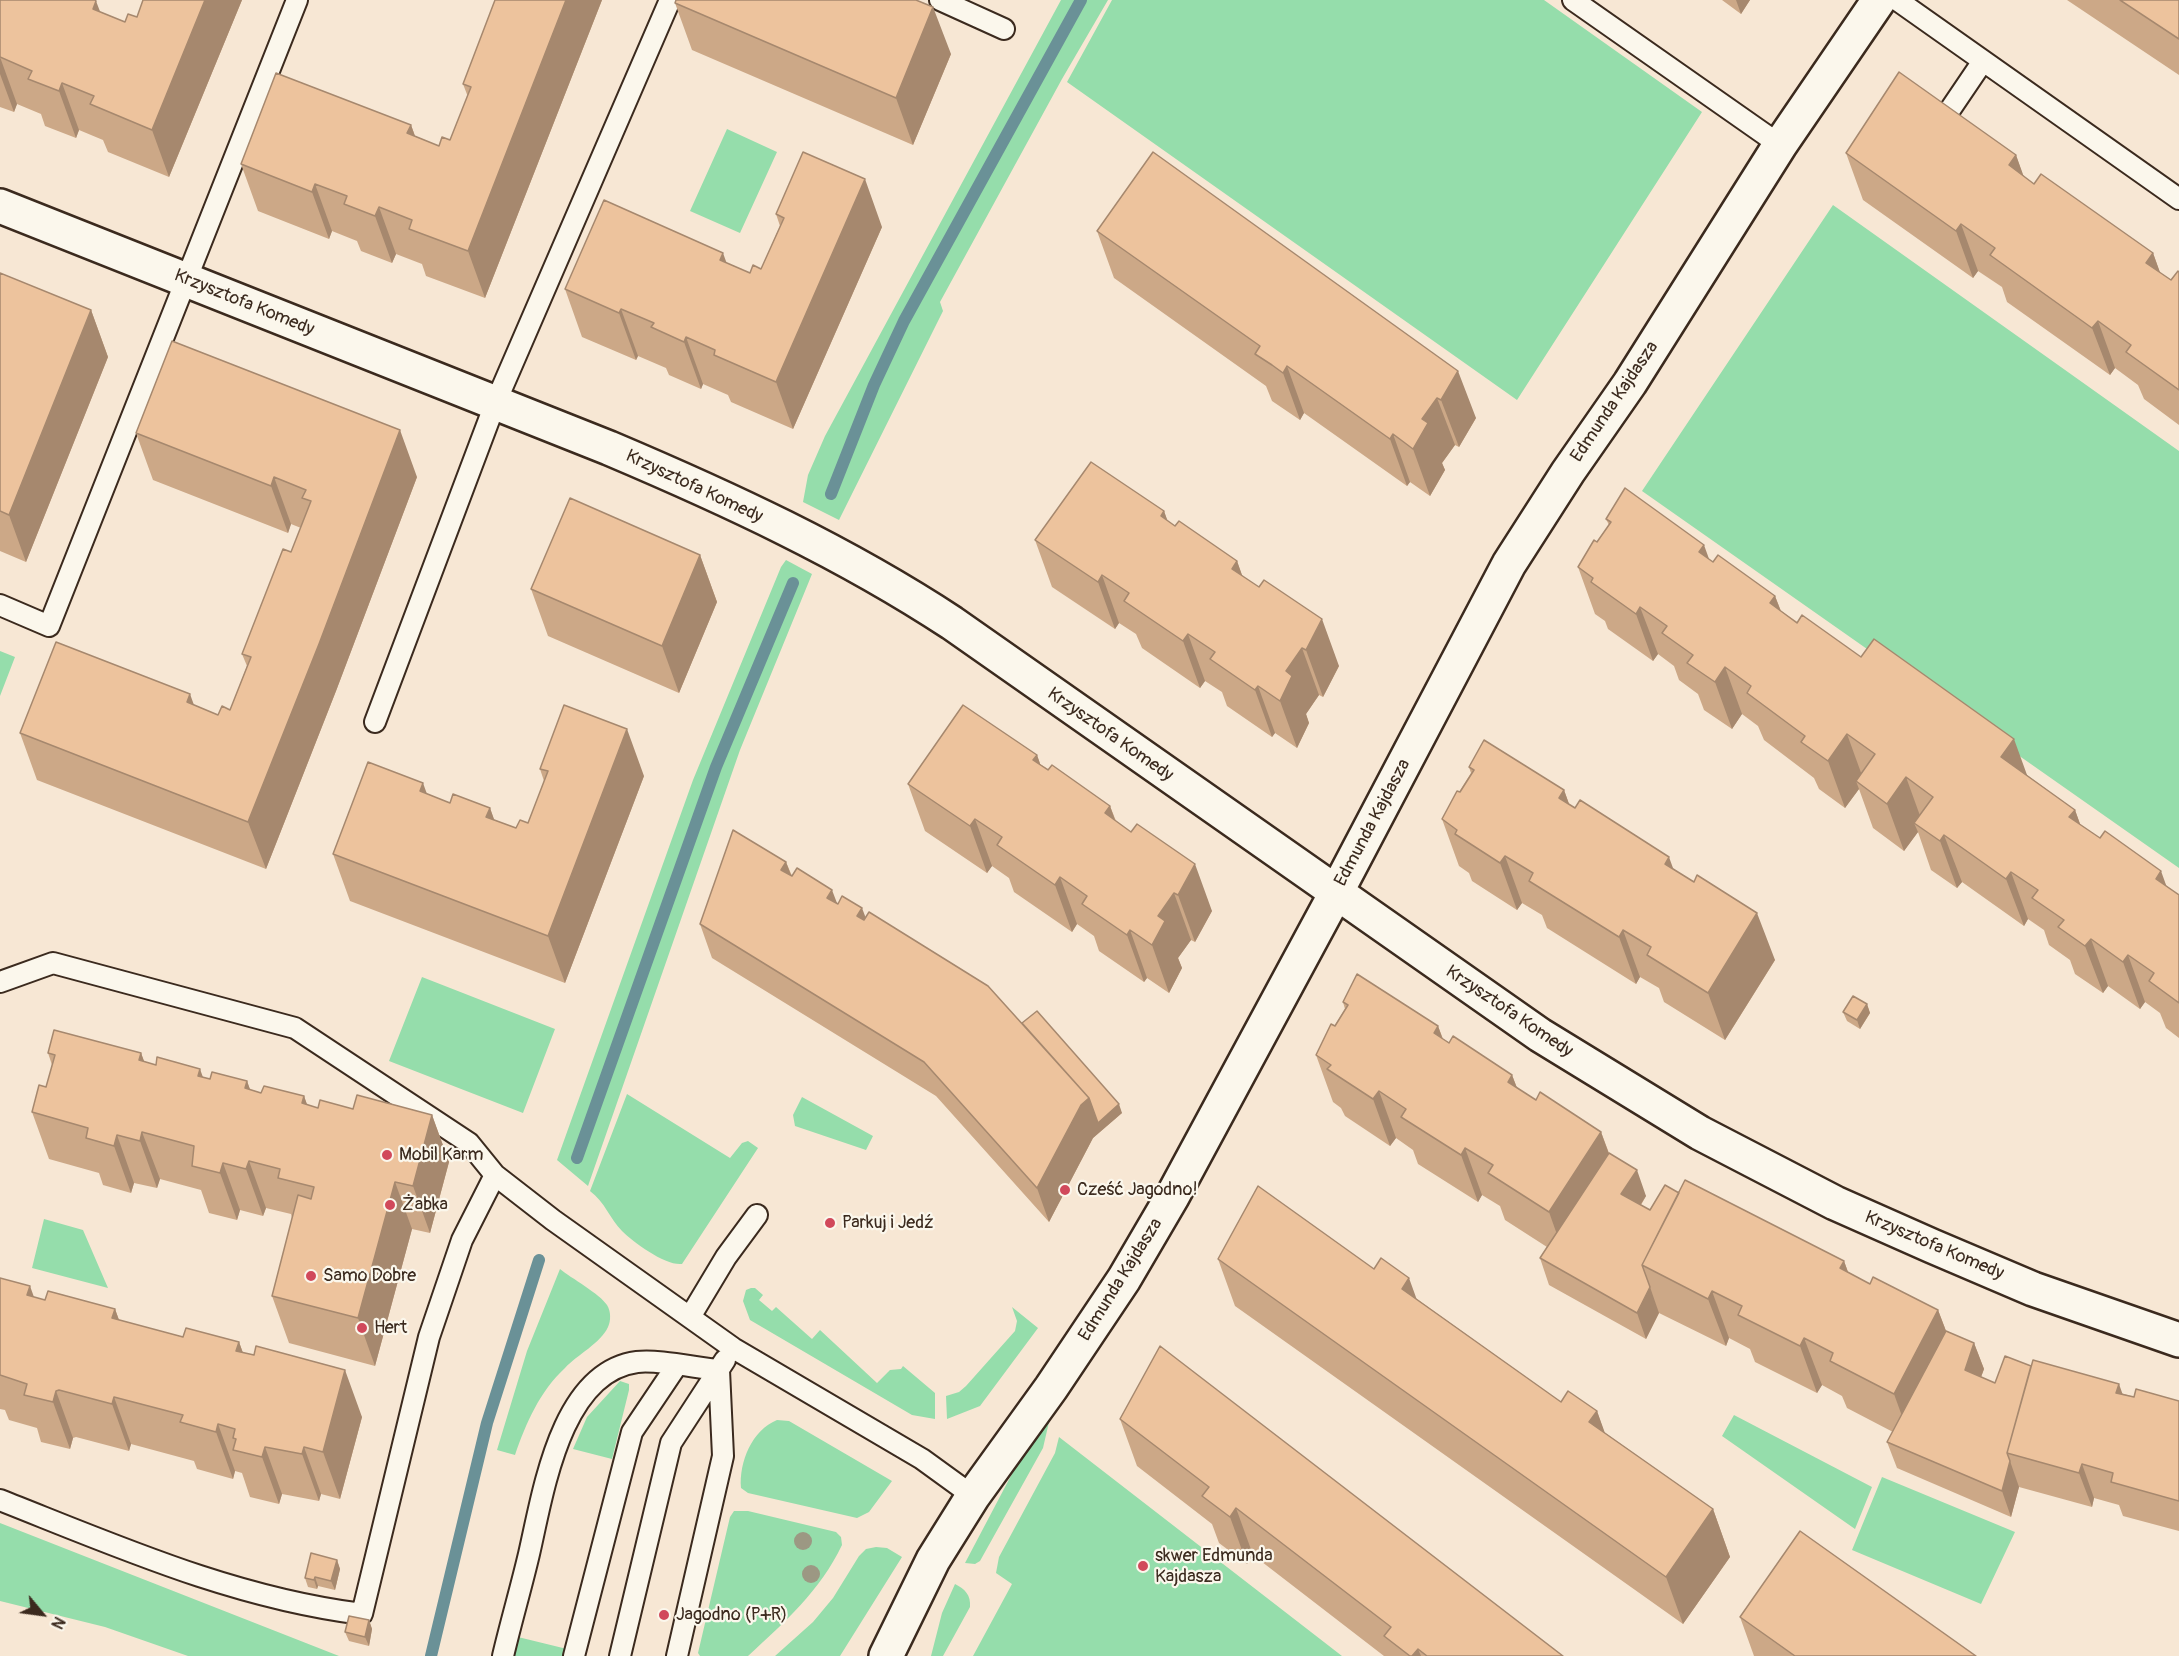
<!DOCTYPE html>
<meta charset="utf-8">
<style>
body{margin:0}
#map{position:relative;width:2179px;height:1656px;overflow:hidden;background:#f7e7d4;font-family:Pangolin,sans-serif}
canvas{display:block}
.north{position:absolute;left:12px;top:1584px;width:60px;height:60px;-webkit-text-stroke:4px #fbf7ec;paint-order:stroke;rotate:119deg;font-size:16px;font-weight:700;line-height:24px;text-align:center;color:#3b2a1e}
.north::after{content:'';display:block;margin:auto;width:21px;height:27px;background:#3b2a1e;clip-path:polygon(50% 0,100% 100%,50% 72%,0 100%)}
</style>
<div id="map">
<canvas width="2179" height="1656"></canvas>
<div class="north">N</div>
</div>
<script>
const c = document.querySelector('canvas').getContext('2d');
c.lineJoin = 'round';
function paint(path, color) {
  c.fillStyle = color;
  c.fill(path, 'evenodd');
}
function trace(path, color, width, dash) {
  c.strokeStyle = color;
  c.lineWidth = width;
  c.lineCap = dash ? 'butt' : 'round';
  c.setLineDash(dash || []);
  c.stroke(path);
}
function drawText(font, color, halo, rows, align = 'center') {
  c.font = font + ' Pangolin,sans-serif';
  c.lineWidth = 4.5;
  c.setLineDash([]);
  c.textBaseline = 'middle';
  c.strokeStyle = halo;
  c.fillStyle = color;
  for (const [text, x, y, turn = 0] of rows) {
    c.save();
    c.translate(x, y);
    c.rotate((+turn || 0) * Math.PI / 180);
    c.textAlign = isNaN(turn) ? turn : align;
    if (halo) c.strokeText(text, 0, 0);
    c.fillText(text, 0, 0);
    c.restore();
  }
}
paint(new Path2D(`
 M1061,0h47l-46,79 -122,223 3,9 -104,209 -36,-18 5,-27 17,-39z
 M1112,0h432l158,112 -185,288 -450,-318z
 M727,129l50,23 -37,81 -50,-22z
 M1833,205l346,246v417l-537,-377z
 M786,560l26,14 -72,176 -152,436 -31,-26 136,-380 88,-213z
 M0,651l15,6 -15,39z
 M422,977l133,52 -32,84 -134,-52z
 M627,1094l103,64 12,-15 6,-2 10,7 -76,116c-16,2 -48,-21 -60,-33 -12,-12 -17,-29 -32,-40z
 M802,1097l71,39 -7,14 -71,-24 -2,-11z
 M44,1219l39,11 25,58 -76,-20z
 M560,1269c11,9 40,25 47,36 4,6 4,16 1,22 -7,16 -31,28 -43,41 -25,23 -39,55 -50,87l-18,-5 30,-99z
 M751,1288h4l8,7 -4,5 13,11 4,-4 36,32 8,-9 57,53 13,-13 11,-1 2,-3 32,27v26l-23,-4 -162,-95 -7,-19 3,-11z
 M1012,1307l26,21 -58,78 -33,13 -1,-23 13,-4 7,-6 49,-55 2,-10z
 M620,1381l9,3v6l-17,69 -39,-10 14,-32z
 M1734,1415l138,72 -17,42 -133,-93z
 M777,1420l12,1 103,60 -23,31 -12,6 -109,-25 -7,-5c-2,-26 11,-58 36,-68z
 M1047,1420l2,2 -6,26 -63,113 -5,3 -10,-1 49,-93z
 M1059,1437l283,219h-369l39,-72 -16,-11 3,-16 56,-104z
 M1882,1477l133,55 -34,72 -129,-54z
 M734,1511h14l88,21 5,5 1,8c-22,46 -57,77 -94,111h-48l-2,-3 32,-136z
 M0,1523l339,133h-151l-83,-29 -105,-26z
 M876,1547l11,1 15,9 -62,99h-65l38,-34 20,-24 26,-42 7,-7z
 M955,1584c10,5 16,11 15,23l-27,49h-12l11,-43z
 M518,1637l49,12 -2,7h-52z`), '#95ddab');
trace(new Path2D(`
 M831,494l43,-109 30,-64 177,-321
 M577,1158l139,-391 77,-184
 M431,1656l56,-233 52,-163`), '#6a9197', 12);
const service = new Path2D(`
 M940,0l64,29
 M1573,0l207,145
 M1897,0l282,199
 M1941,123l42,-62
 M0,605l49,21 248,-626
 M375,722l120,-318 175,-404
 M0,982l53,-19 242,65 174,115 26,32 58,45 180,128 189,111 51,37
 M690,1317l36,-60 31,-42
 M0,1500c119,47 234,98 362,114l67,-277 33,-97 33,-65
 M503,1656c8,-34 18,-68 26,-102 14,-60 31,-182 108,-192 20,-3 60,6 82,8
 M574,1656l58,-224 45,-67
 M620,1656l51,-213 54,-83
 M677,1656l46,-200 -4,-86`);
const minor = new Path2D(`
 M0,206l609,242c118,50 235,104 343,175l588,412 160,98 135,70 97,43 101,43 146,51
 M886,1656l47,-96 40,-64 78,-108 73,-109 48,-82 164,-304 173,-329 59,-92 62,-89 150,-238 99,-145`);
trace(service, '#3b2a1e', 24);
trace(minor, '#3b2a1e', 38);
trace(service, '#fbf7ec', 20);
trace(minor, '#fbf7ec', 33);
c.fillStyle = '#9c9883';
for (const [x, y] of [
 [803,1541],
 [811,1574]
]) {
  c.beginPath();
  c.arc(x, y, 9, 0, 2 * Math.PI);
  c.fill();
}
paint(new Path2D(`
 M0,0l101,12 24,10 12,-5 6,-17h99l-73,177 -61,-25 -5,-12 -24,-10 -3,8 -31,-12 -4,-12 -24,-10 -3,8 -14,-5z
 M495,0h107l-117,298 -59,-22 -4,-12 -26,-10 -4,9 -31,-12 -4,-10 -25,-10 -3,8 -71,-28 -17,-47 170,-39 4,11 24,10 11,-6 18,-43 -5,-13z
 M1722,0h28l-9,14z
 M2067,0h112v75z
 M675,3l276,51 -38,91 -221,-95z
 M1153,152l323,266 -17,29 -4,-2 -13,18 3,7 -15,26 -20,-14 -3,4 -103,-73 -4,7 -28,-19 -6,-15 -152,-108 -17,-47z
 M1846,153l170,2 7,21 11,8 119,69 7,20 11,7 8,-8v153l-35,-26 -6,-14 -23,-17 -5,7 -103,-73 -5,-15 -24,-16 -5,7 -110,-78z
 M776,214l106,13 -89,202 -62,-27 -3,-7 -25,-11 -2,5 -32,-14 -3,-7 -28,-12 -2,4 -54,-23 -17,-48 162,-26 23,10 11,-4 19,-43z
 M0,273l91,37 17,47 -82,205 -26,-11z
 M136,433l281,44 -81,214 -70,178 -229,-89 -17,-47 174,-28 24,10 12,-5 17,-44 -5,-12 49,-102 10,-24 -10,-4 -3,9 -135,-53z
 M1164,511l3,9 8,6 62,35 5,15 97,90 -16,31 -4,-2 -13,19 3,9 -12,25 -22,-15 -3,4 -45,-31 -5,-14 -17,-11 -5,7 -58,-40 -6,-14 -17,-11 -4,6 -63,-42 -17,-47z
 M1606,519l103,41 66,36 6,15 246,164 48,35 5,14 99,71v143l-13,-10 -6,-15 -15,-11 -5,7 -32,-23 -5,7 -28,-19 -5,-14 -21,-15 -5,-15 -16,-11 -4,7 -62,-44 -5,6 -26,-18 -13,-38 -14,19 -31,-23 -14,-39 -14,19 -26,-19 -5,-11 -50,-38 -6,-14 -16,-12 -10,15 -28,-19 -6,-16 -19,-14 -5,-14 -16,-12 -5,7 -45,-32 -3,-8 -10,-7 -17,-47 31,-42z
 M700,555l17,47 -38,91 -131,-57 -17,-47z
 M1037,755l3,9 70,42 6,15 96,90 -17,31 -4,-2 -13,18 4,10 -13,25 -22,-15 -3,4 -45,-31 -5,-15 -17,-12 -5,8 -58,-40 -5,-14 -17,-12 -5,7 -62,-42 -17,-47z
 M1469,767l95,23 5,14 105,66 101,90 -50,80 -61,-38 -5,-14 -19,-11 -4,7 -89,-56 -5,-13 -20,-12 -5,7 -45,-29 -3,-8 -10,-7 -17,-47 29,-46z
 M540,769l104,7 -79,207 -215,-82 -17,-47 94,-60 23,9 40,5 4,12 22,8 12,-5 16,-42z
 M786,862l6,14 45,27 29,14 156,106 100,90 -29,25 -44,84 -113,-126 -224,-138 -12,-34z
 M1343,1002l95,24 5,13 69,36 5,13 19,12 65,32 8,21 37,43 -5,9 9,5 29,-17 165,68 4,11 22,12 68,26 8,21 28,12 10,26 -3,8 14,6 36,-17 103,31 45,4v130l-56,-15 -4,-11 -25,-7 -2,9 -73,-20 -8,30 -114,-49 -10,-26 6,-10 -46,-24 -5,-12 -20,-11 -5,8 -62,-31 -5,-13 -21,-11 -3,8 -67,-33 -13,26 -97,-54 -9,-27 7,-11 -42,-27 -5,-14 -18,-11 -4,7 -60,-38 -5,-14 -17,-12 -6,8 -45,-30 -4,-8 -8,-6 -17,-47 29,-46z
 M1867,1004l3,9 -10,16 -13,-8 -4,-9z
 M48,1053h93l3,9 66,17 37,2 3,9 11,3 43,3 3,9 11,3 35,1 79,6 17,47 -19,71 -18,-4 -37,137 -86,-23 -17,-47 20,-78 -1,-4 -25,-6 -3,8 -23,-6 -3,10 -28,-7 -8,-23 -41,-11 -3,9 -23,-5 -3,10 -28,-8 -4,-12 -50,-14 -17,-47 14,-25 6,-22z
 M1218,1259l199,40 144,103 36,9 7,21 109,77 17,48 -47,67 -448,-318z
 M0,1278l34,19 11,3 70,9 4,11 64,17 56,5 4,11 119,64 -22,82 -19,-5 -2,7 -37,-7 -3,10 -29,-7 -8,-24 -7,-2 -2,8 -36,-10 -3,-8 -63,-17 -2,7 -53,-14 -3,1 -3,11 -29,-7 -4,-14 -28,-8 -4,-10 -5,-1z
 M1120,1419l443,237h-179l-131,-101 -6,9 -28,-21 -7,-19 -75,-58z
 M337,1560l3,9 -5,21 -17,-4 -1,3 -9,-2 -3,-9z
 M1740,1617l236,39h-222z
 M369,1620l3,9 -3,17 -20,-5 -4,-9z`), '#cca887');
paint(new Path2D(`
 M205,0h37l-73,177 -17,-47z
 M566,0h36l-117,298 -17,-47z
 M1736,0h14l-9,14z
 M96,1l18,47 -21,-39z
 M933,7l18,47 -38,91 -17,-47z
 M0,57l17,47 -3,8 -14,-38z
 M62,83l17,47 -3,8 -17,-47z
 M411,125l17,47 -21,-39z
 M2016,155l17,47 -24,-37z
 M865,179l17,48 -89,202 -17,-47z
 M315,184l17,47 -3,8 -17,-47z
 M379,207l17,47 -4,9 -17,-47z
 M1961,224l17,47 -5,7 -17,-47z
 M723,253l17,47 -20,-40z
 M2153,253l17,47 -24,-37z
 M621,309l17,47 -2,4 -17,-47z
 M91,310l17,47 -82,205 -17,-47z
 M2098,321l17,47 -5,7 -18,-47z
 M686,337l17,47 -2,5 -17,-47z
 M1287,366l17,47 -4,7 -17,-47z
 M1458,371l18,47 -17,29 -18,-47z
 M1437,398l18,47 -13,18 3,7 -15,26 -17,-47 9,-30z
 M400,430l17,47 -81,214 -70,178 -18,-47z
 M1393,434l17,48 -3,4 -17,-47z
 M274,477l17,47 -3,9 -17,-47z
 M1164,511l17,47 -20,-42z
 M1704,545l17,47 -22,-40z
 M700,555l17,47 -38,91 -17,-47z
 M1237,561l17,47 -22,-39z
 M1102,575l17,48 -4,6 -17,-47z
 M1775,596l18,47 -23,-40z
 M1640,607l18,47 -5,7 -17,-47z
 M1322,619l17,47 -16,31 -17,-47z
 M1188,634l17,47 -5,7 -17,-47z
 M1302,648l17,47 -13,19 3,9 -12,25 -17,-47 6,-30z
 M1725,667l17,47 -10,15 -17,-47z
 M1258,686l17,47 -3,4 -17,-47z
 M190,694l17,47 -20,-39z
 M627,729l17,47 -79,207 -17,-47z
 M1847,734l17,47h-8l3,8 -14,19 -17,-47z
 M2014,739l17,47 -30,-29z
 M1037,755l17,48 -21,-43z
 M1906,777l17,47 -9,-1 4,9 -14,19 -17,-47z
 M423,783l17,47 -20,-39z
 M1564,790l17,47 -22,-39z
 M1110,806l17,47 -22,-40z
 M490,808l17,47 -21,-38z
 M2075,810l17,47 -23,-40z
 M975,819l17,47 -5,7 -17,-47z
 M1944,835l18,47 -5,6 -17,-47z
 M1505,856l17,47 -5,7 -17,-47z
 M1669,857l17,47 -21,-40z
 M786,862l13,34 -18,-26z
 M1195,864l17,47 -17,31 -17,-47z
 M2161,871l17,47 -22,-39z
 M2011,872l17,47 -4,7 -18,-47z
 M1060,877l17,47 -5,8 -17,-47z
 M832,890l13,34 -18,-26z
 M1174,893l17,47 -13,18 4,10 -13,25 -17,-48 6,-29z
 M862,908l13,34 -18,-26z
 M1757,913l18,47 -50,80 -17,-47z
 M1130,930l17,48 -3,4 -17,-47z
 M1623,930l17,47 -4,7 -17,-47z
 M2091,939l17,47 -5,7 -18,-47z
 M2128,955l17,47 -5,7 -17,-47z
 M1867,1004l3,9 -10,16 -3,-9z
 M1438,1026l17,47 -21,-40z
 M141,1053l18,47 -20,-40z
 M200,1069l17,47 -19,-40z
 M1512,1075l18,47 -22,-40z
 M247,1081l17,47 -19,-40z
 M1379,1091l17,47 -6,8 -17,-47z
 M304,1096l17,47 -19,-40z
 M1089,1098l30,6 3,9 -29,25 -44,84 -12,-34 44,-83z
 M432,1115l17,47 -19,71 -17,-47z
 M142,1132l18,47 -3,9 -17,-47z
 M1601,1132l17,47 -52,81 -17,-48z
 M117,1135l17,48 -3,10 -17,-47z
 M1465,1148l17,47 -4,7 -17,-47z
 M249,1161l17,47 -3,8 -17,-47z
 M223,1163l17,47 -3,10 -17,-47z
 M1637,1170l9,26 -15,24 -10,-26z
 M395,1182l17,47 -37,137 -17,-48z
 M1844,1261l17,47 -21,-40z
 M1409,1278l17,47 -24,-36z
 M30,1286l17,47 -20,-38z
 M1650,1287l9,26 -13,26 -9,-26z
 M1712,1291l17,47 -3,8 -18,-47z
 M115,1309l17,47 -20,-38z
 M1938,1310l18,47 -45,84 -17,-47z
 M1804,1338l18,47 -5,8 -17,-47z
 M239,1342l17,47 -20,-38z
 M1974,1343l10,26 -10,27 -9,-26z
 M345,1370l17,47 -22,82 -17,-47z
 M2119,1384l12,34 -15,-25z
 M56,1391l17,47 -3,11 -17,-47z
 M114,1397l17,47 -2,7 -17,-47z
 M1597,1411l17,47 -25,-36z
 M218,1424l17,47 -2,8 -17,-47z
 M265,1447l17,47 -3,10 -17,-47z
 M304,1447l17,47 -2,7 -17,-47z
 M2010,1461l9,26 -8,30 -9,-26z
 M2082,1464l12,34 -2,9 -13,-34z
 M1236,1508l17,47 -6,9 -17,-47z
 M1713,1509l17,48 -47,67 -17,-47z
 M337,1560l3,9 -5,21 -4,-9z
 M315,1577l3,9 -1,3 -3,-9z
 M369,1620l3,9 -3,17 -4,-9z
 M1418,1649l3,7h-9z`), '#a6886e');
const building = new Path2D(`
 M0,0h95l1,1 -3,8 32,13 3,-8 9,3 6,-17h62l-53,130 -62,-26 4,-8 -32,-13 -3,8 -31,-12 4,-8 -32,-14z
 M495,0h71l-98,251 -59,-22 3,-9 -33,-13 -4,9 -31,-12 3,-8 -32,-12 -3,8 -71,-28 35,-91 135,52 -4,8 32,13 3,-9 8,3 21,-53 -8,-3z
 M676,0h240l17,7 -37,91 -221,-95z
 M2120,0h59v39z
 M1899,72l117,83 -7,10 25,19 7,-10 112,79 -7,10 25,17 7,-9 1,1v118l-53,-38 5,-7 -33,-24 -6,7 -102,-73 5,-7 -34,-24 -5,7 -110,-78z
 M803,152l62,27 -89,203 -62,-27 1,-5 -29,-13 -2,5 -33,-15 3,-4 -33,-14 -2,4 -54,-24 39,-89 119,53 -3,7 30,13 3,-8 8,4 23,-51 -8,-4z
 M1153,152l305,219 -17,29 -4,-2 -15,21 6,4 -15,26 -20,-15 -3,5 -103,-73 -4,7 -11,-8 -17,-11 5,-8 -163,-115z
 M0,273l91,37 -82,205 -9,-4z
 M172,341l228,89 -81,214 -71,178 -228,-89 36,-91 134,52 -3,8 31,13 4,-9 8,4 21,-53 -9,-3 41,-105 8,3 20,-51 -9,-3 4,-8 -32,-13 -3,9 -135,-53z
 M1091,462l73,49 -3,5 14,10 4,-5 58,40 -5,8 27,18 5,-7 58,39 -16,31 -4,-2 -16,23 6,5 -12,25 -22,-15 -3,4 -45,-31 5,-7 -27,-18 -5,7 -59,-40 5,-8 -27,-18 -4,7 -63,-42z
 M1625,488l79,57 -5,7 14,10 5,-7 57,41 -5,7 27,20 5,-8 59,42 13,-18 140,100 -13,18 74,53 -6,7 31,21 5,-7 56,40 -5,8 23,16v108l-30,-22 5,-8 -26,-18 -5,7 -32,-23 -6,7 -27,-19 6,-7 -32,-22 6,-8 -27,-18 -5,7 -62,-44 -4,6 -26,-18 19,-26 -27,-20 -19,27 -31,-23 19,-27 -28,-20 -19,27 -27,-19 4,-6 -58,-43 4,-7 -26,-19 -10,15 -28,-19 6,-8 -31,-22 5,-7 -27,-19 -4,7 -45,-32 2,-4 -15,-11 16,-27 3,2 14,-20 -5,-3z
 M570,498l130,57 -38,91 -131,-57z
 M564,705l63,24 -79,207 -215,-82 35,-92 55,21 -3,8 30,12 3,-9 37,14 -4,9 30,11 4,-8 8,3 20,-52 -8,-2z
 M963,705l74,50 -4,5 15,10 4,-5 58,41 -5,7 26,19 6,-8 58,40 -17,31 -4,-2 -16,23 7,5 -13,24 -22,-15 -3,5 -45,-31 5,-8 -27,-19 -5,8 -58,-40 5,-8 -27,-18 -5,7 -62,-42z
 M1484,740l80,50 -5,8 16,10 5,-8 89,57 -4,7 29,18 3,-7 60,38 -49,80 -61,-38 4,-8 -28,-17 -4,7 -90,-56 4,-8 -28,-17 -5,7 -45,-29 2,-4 -15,-11 15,-28 3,1 14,-22 -5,-3z
 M733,830l53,32 -5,8 11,6 5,-8 35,22 -5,8 11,6 4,-8 20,12 -5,8 7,4 5,-8 119,74 101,112 -8,7 -44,83 -113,-126 -224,-138z
 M1357,974l81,52 -4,7 15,10 4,-7 59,39 -4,7 28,18 4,-8 61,40 -52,80 -61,-39 5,-8 -28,-17 -4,7 -60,-38 5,-8 -27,-18 -6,8 -46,-30 4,-4 -15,-10 15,-31 4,2 13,-21 -5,-3z
 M1853,996l14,8 -10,16 -14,-8z
 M1037,1011l82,93 -21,19 -9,-25 -67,-75z
 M54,1030l87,23 -2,7 17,5 1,-8 43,12 -2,7 12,3 2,-7 35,9 -2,7 16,5 3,-7 40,10 -2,7 16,5 2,-8 33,9 4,-14 75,20 -19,71 -18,-4 -37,136 -86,-22 26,-101 13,4 3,-12 -36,-9 2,-9 -31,-8 -3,8 -23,-6 -3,10 -28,-7 2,-20 -52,-14 -2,9 -23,-6 -3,11 -28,-8 2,-10 -56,-16 7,-27 7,2 9,-32 -7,-2z
 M1609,1153l28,17 -16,24 29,16 15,-25 14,8 -37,72 8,22 -13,26 -97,-55z
 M1685,1180l159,81 -4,7 30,16 3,-7 65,33 -44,84 -64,-33 3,-8 -29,-15 -4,8 -62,-31 4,-9 -30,-15 -4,8 -66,-34z
 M1258,1186l116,83 7,-11 28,20 -7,11 159,113 7,-11 29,20 -8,11 124,87 -47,68 -448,-318z
 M0,1278l30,8 -3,9 18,5 3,-9 67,18 -3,9 71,19 3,-9 53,14 -3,9 18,4 2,-9 89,24 -22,82 -19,-5 -2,7 -37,-7 -3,10 -29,-7 3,-11 -3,-1 2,-9 -17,-5 -2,8 -36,-10 3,-7 -69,-18 -2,7 -53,-14 -3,1 -3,11 -29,-7 3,-11 -27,-9z
 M1946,1331l28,12 -9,27 30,13 10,-27 26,10 -24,87 3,8 -8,30 -115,-49z
 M1160,1346l403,310h-136l-9,-7 -6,7h-2l-26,-20 7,-9 -155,-119 -6,9 -28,-21 7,-9 -89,-68z
 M2033,1360l86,24 -3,9 18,4 2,-8 43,12v100l-68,-19 2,-9 -31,-9 -3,9 -72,-20z
 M1800,1531l176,125h-181l-55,-39z
 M311,1553l26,7 -6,21 -16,-4 -1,3 -9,-2z
 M349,1616l20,4 -4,17 -20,-5z`);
paint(building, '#edc39d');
trace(building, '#a6886e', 1.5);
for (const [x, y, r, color] of [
 [387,1155,6,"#d1495b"],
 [1065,1190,6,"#d1495b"],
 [390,1205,6,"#d1495b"],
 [830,1223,6,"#d1495b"],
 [311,1276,6,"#d1495b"],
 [362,1328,6,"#d1495b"],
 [1143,1566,6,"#d1495b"],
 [664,1615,6,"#d1495b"]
]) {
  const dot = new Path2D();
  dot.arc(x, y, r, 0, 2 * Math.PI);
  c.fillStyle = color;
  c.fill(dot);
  trace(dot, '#fbf7ec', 2);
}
drawText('18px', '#3b2a1e', '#fbf7ec', [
 ["Krzysztofa Komedy",244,303,22],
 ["Edmunda Kajdasza",1615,402,-56],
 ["Krzysztofa Komedy",694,487,25],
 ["Krzysztofa Komedy",1110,735,35],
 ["Edmunda Kajdasza",1373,823,-62],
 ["Krzysztofa Komedy",1509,1012,34],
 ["Krzysztofa Komedy",1934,1246,23],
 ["Edmunda Kajdasza",1121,1280,-58]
]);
drawText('18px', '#3b2a1e', '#fbf7ec', [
 ["Mobil Karm",399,1155],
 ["Cześć Jagodno!",1077,1190],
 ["Żabka",402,1205],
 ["Parkuj i Jedź",842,1223],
 ["Samo Dobre",323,1276],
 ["Hert",374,1328],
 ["skwer Edmunda",1155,1556],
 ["Kajdasza",1155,1577],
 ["Jagodno (P+R)",676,1615]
], 'left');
</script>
